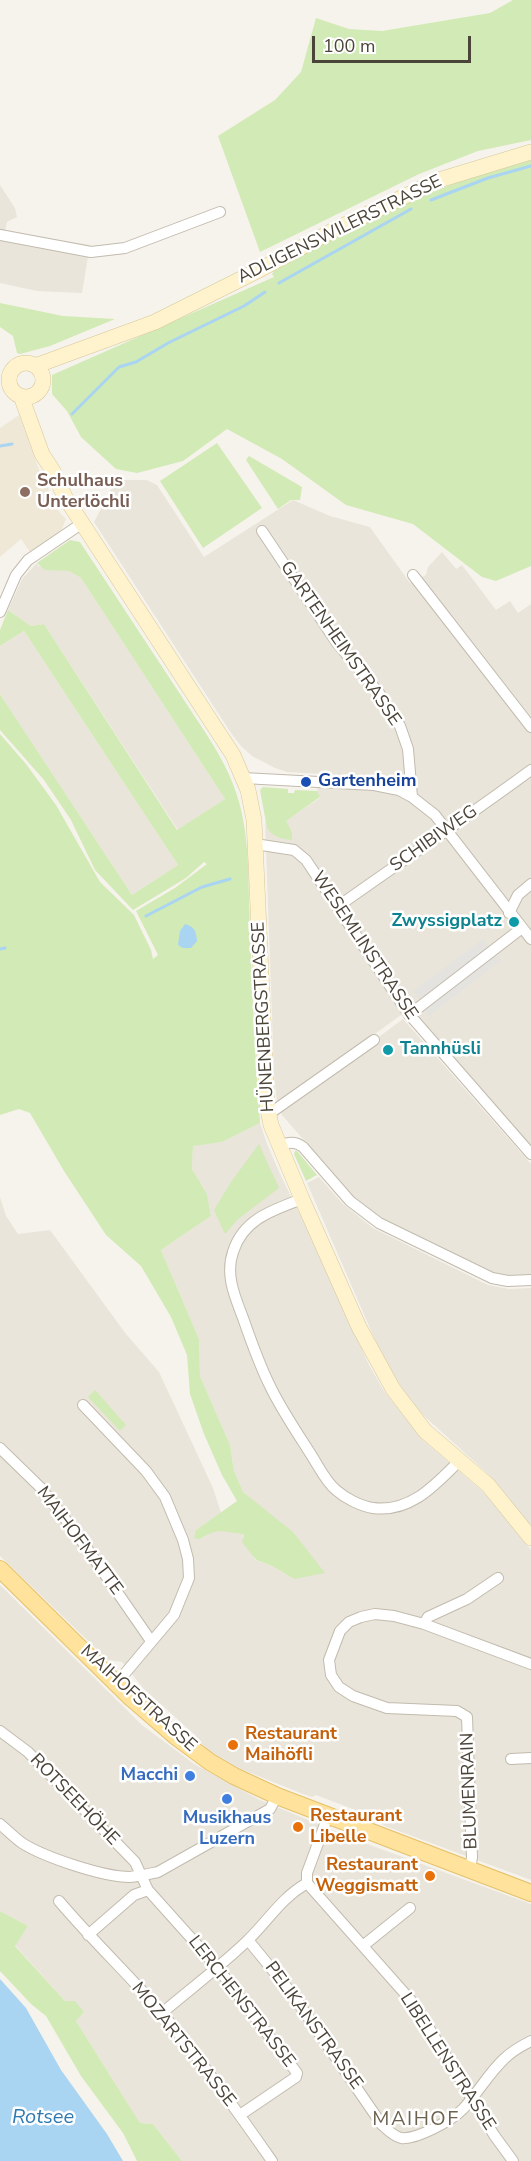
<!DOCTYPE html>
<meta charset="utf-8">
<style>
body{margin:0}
#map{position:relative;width:531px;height:2161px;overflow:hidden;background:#f6f3ec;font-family:"Nunito Sans",sans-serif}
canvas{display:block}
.scale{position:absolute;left:312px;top:36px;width:159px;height:27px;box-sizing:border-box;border:3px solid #4b4439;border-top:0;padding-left:8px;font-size:18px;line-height:21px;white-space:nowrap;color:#4b4439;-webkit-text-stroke:4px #fff;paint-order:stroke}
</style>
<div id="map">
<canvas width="531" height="2161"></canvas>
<div class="scale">100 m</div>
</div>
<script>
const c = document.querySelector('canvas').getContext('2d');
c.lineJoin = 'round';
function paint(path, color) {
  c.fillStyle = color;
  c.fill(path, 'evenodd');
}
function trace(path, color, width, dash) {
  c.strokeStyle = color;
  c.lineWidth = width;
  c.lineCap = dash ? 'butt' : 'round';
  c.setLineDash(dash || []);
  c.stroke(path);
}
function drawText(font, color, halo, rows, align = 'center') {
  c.font = font + ' "Nunito Sans",sans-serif';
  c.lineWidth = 5;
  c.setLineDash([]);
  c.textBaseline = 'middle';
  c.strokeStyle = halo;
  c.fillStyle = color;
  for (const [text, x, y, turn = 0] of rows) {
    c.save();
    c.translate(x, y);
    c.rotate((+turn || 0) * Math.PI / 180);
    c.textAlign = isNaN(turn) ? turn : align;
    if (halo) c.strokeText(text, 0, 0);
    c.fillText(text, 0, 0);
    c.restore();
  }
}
paint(new Path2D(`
 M0,185l15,23 2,9 -10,5 -2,9 85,14 -8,48 -45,-2 -37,-8z
 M125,480h22l10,5 47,72 89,-57 37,16 40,11 40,56 16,-8 2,-8 14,-15 14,17 6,-4 34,45 14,-9 8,12 13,-9v544l-110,-125 -20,-8 -121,88 -3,-1 -3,-28 -9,-254 2,8 25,4 -7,-11 35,-23 -3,-7 4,-17 -34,-2 -12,-4 -23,-12 -11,-10 -10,-13 -137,-211 20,-38z
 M37,563l1,3 31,5 12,7 144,221 -47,31 -134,-206 -13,2 -23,-16 14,-31z
 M24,631l154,234 -46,30 -132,-201v-48z
 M403,1019l128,145v111h-33l-12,-5 -109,-53 -23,-19 -72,-83 -1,-3 5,-6z
 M260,1123l7,21 14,32 33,67 55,122 15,26 40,50 57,49 22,23 28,37v330l-146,-54 -14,-10 -55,-21 -4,2 -9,-3 -77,-31 -20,-14 -11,-14 -51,-46 -22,-27 -14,-2 -108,-104v-359l6,19 12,18 32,-4 76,104 33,38 54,116 8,25 -25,17 4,9 11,-7 9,-2 22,4 13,26 17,6 22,13 -39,-76 -12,-11 -9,-21 -4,-26 -30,-69 -1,-37 -38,-89 50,-34 -4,-22 -15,-25 1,-24 29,-3z
 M319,1177l24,27 30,24 115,57 21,4 22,-1v240l-43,-54 -66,-60 -14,-17 -15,-23 -14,-25 -72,-166z
 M0,1585l142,140 52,39 66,36 99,41 172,63v257h-349l-29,-37 -13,-1 -64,-102 8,-9 -19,-11 -50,-56 13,-19 -28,-15z`), '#eae5da');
paint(new Path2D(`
 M19,415l21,57 20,41 6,6 -6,14 -30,19 -9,-13 -21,18v-129z`), '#efe8d6');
paint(new Path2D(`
 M513,0h18v140l-53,11 -59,23 -159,78 -42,-116 57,-36 26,-28 15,-54 33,11 33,2 108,-18z
 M531,160v406l-35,15 -14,-4 -69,-53 -67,-19 -64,-46 -55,-30 -44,32 -46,12 -21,-4 -35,-32 -14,-26 -15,-17v-19l222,-98 -2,-3 2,-3c82,-45 166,-90 257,-111z
 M0,303l63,13 52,3 -65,27 -30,8 -3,-1 -4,-17 -13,-9z
 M217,443l45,65 -59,40 -43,-67z
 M249,456l53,31 -2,13h-9l-13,9 -32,-49z
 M70,540l10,2 125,190c14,22 27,44 34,70 11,39 9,82 11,123 2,66 5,132 10,198l-38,19 -29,4 -1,23 15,25 4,22 -50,34 38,89 1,37 30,69 4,26 9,21 50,40 32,41 -31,6 -22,-13 -16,-6 -14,-18 2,-6 -2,-2c-19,-2 -24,-7 -42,5l-6,-1 2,-8 41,-29 -15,-26 -18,-41 -14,-40 -3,-39 -16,-38 -30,-51 -35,-31 -42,-64 -34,-58 -11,-4 -19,6v-381l26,30 30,41 44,77 34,33 17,35 2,9 5,-4 -22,-44 39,-23 32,-24 -3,-2 -18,16 -53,32 -38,-40 -24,-50 -27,-40 -44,-50v-36l132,201 46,-30 -154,-234 -24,15v-16l8,-20 23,16 13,-2 133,206 48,-31 -144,-221 -12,-7 -24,-1 -8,-7z
 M263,787l25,2v4h6l1,-3 22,1 3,6 -34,24 6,11v8c-10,-1 -19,-3 -25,-12l-7,-38z
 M259,1144l20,44 -41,31 -13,15 -11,-24 17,-28z
 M295,1151h2l20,24 -11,6 -12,-27z
 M95,1390l31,35 -6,6 -32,-34z
 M0,1911l28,15 -13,20 50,55h10l9,11 -8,9 64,102 13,1 29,37h-45l-14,-28 -42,-57 -35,-60 -15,-12 -31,-33z`), '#d2eab5');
paint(new Path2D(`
 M483,939l6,8 -70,52 -6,-8z
 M495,954l6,6 -72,56 -5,-7z`), '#e5e3e0');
paint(new Path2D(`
 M185,924c10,3 11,7 12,17l-6,7h-8l-5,-3 2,-14z
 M0,1979l26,29 35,62 46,64 16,27h-123z`), '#a9d4f2');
trace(new Path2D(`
 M431,200l57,-22 43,-12
 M279,283l132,-74
 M72,414l47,-47 17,-5 32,-19 76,-37 21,-14
 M0,446l12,-2
 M146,916l56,-29 28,-8
 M0,949l5,-1`), '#a9d4f2', 3);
const street = new Path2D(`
 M0,235l91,17 34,-4 95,-36
 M262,531l75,112 42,50 21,33 8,23 4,48
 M413,575l118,152
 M0,612l16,-37 12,-15 53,-36
 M243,778l131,7 25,5 13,7 23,18 96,124
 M255,844l39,6 12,10 102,153 123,141
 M337,907c65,-46 130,-90 194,-137
 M509,913l9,-18 13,-11
 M409,1015l113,-87
 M269,1114l105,-74
 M279,1146c9,-4 16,-5 24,1l47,54 29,22 113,55 16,3 23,-1
 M302,1199c-29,11 -59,20 -69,53 -8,23 2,45 10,66 8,23 16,46 27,68 11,23 26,45 40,67 8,12 15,28 26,37 9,8 24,16 37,18 38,5 63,-24 87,-48
 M83,1405l63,66 19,26 18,43 5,19 1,19 -15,37 -58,69
 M0,1448l40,39 37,47 74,107
 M424,1624l4,-7 39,-18 31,-21
 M0,1731l28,21 107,110 13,28 69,77 80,106 -1,4 -56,38
 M511,1759l20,-1
 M328,1816l-21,57v10l108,122 79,130 19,26
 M0,1824c7,6 14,13 22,19 22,14 81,34 108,34 9,-1 18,-3 28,-5l112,-63 7,-13
 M470,1870l2,-13 -5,-140 -10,-6 -70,-3 -34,-12 -14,-9 -8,-12 -2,-15 11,-29 9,-9 12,-5 14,-3 19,2 30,8 107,40
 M59,1901c33,39 70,74 103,112 39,47 75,98 110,148
 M88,1935l46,-40 14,-5
 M248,1940l45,55 89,130c6,5 11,11 19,13 16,2 51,-18 62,-29 15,-16 25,-35 41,-50 8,-8 17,-13 27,-18
 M364,1945l46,-37
 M162,2013c28,-24 58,-46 85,-72 22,-21 33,-42 60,-58`);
const secondary = new Path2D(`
 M9 380a17 17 0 1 1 34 0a17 17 0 1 1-34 0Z
 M35,366l120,-44 106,-53 71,-38 107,-51 92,-28
 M21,396l21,58 11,17 12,26 168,258 15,35 6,30 13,285 4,20 31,74 57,128 34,62 32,42 63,54 43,53`);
const primary = new Path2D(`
 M0,1569l131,129 44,38 35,26 24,14 43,20 254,97`);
trace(street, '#c2bbae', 12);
trace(secondary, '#d6c79b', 16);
trace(primary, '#e6c16a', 18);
trace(street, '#fff', 10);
trace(secondary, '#fff3cd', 15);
trace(primary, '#ffe39c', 16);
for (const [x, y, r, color] of [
 [25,492,6,"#8d6e63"],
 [306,782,6,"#1a4fb4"],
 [514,922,6,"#0f9aa8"],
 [388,1050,6,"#0f9aa8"],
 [233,1745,6,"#e8710a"],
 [190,1776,6,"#3f7fe0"],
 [227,1799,6,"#3f7fe0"],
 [298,1827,6,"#e8710a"],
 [430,1876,6,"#e8710a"]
]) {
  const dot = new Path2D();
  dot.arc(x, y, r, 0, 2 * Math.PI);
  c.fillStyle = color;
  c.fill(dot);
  trace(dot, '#fff', 2);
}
drawText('18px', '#4b4439', '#fff', [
 ["ADLIGENSWILERSTRASSE",340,230,-26],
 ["GARTENHEIMSTRASSE",340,644,55],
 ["SCHIBIWEG",434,839,-35],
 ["WESEMLINSTRASSE",364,946,56],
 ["HÜNENBERGSTRASSE",264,1017,-93],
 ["MAIHOFMATTE",79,1541,53],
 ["MAIHOFSTRASSE",138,1699,42],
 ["BLUMENRAIN",470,1791,-92],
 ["ROTSEEHÖHE",74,1800,46],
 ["LERCHENSTRASSE",241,2002,52],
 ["PELIKANSTRASSE",313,2026,54],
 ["MOZARTSTRASSE",183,2045,51],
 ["LIBELLENSTRASSE",447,2062,57]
]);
drawText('bold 18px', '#785e54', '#fff', [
 ["Schulhaus",37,482],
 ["Unterlöchli",37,503]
], 'left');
drawText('bold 18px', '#164399', '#fff', [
 ["Gartenheim",318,782]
], 'left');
drawText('bold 18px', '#0d838f', '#fff', [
 ["Zwyssigplatz",502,922],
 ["Tannhüsli",400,1050,"left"]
], 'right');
drawText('bold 18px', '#c56008', '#fff', [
 ["Restaurant",245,1735],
 ["Maihöfli",245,1756],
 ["Restaurant",310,1817],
 ["Libelle",310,1838],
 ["Restaurant",418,1866,"right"],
 ["Weggismatt",418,1887,"right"]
], 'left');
drawText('bold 18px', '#366cbe', '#fff', [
 ["Macchi",178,1776],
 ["Musikhaus",227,1819,"center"],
 ["Luzern",227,1840,"center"]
], 'right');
drawText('italic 20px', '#2e7ab2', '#fff', [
 ["Rotsee",43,2118]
]);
c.letterSpacing = '1.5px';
drawText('20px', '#6e6250', '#fff', [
 ["MAIHOF",416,2120]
]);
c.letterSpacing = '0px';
</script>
